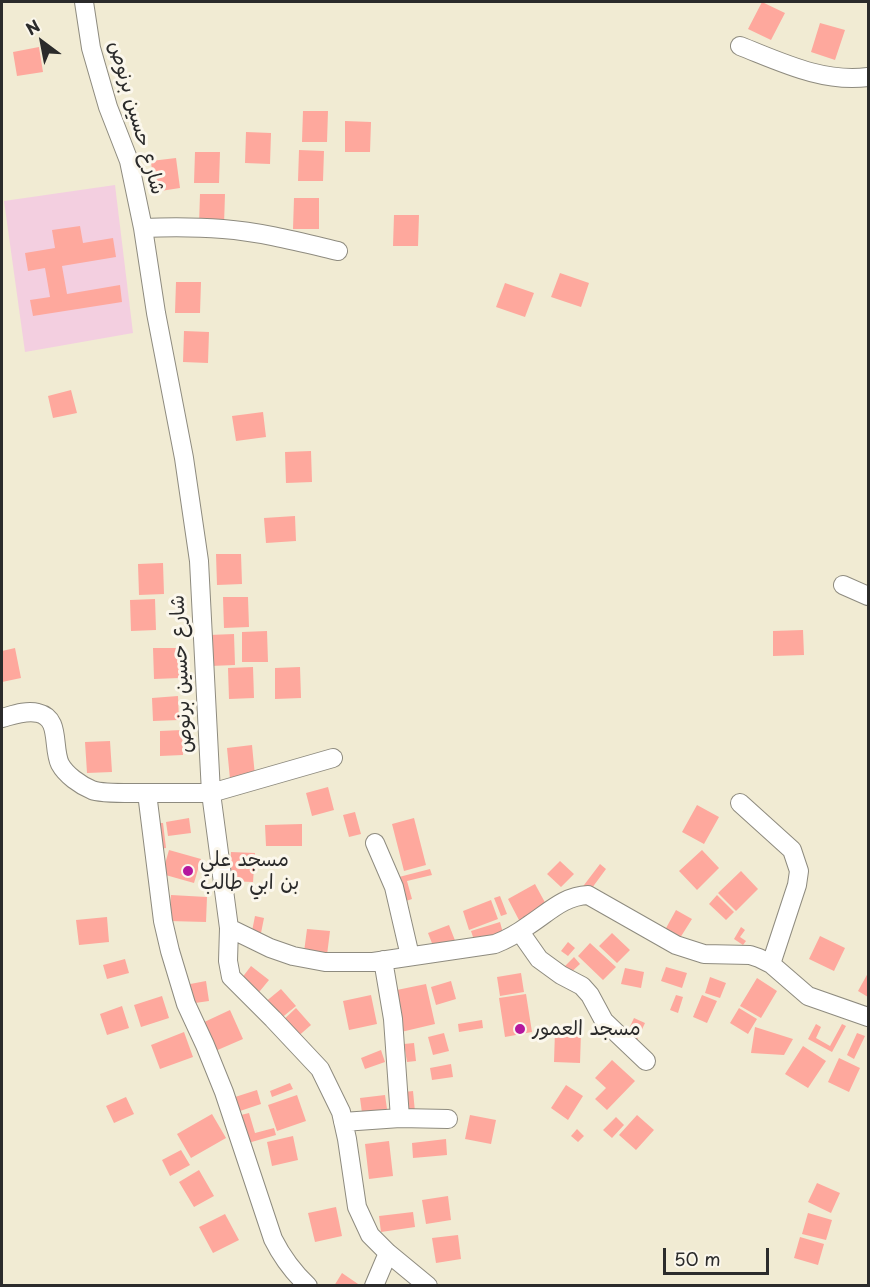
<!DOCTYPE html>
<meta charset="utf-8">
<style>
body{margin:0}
#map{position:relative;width:870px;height:1287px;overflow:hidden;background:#f1ebd3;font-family:"Playpen Sans",sans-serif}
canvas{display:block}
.frame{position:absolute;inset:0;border:3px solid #2b2b2b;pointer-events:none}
.north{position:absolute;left:12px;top:12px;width:60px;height:60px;-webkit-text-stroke:4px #fbf7ec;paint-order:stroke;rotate:328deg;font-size:16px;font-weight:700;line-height:24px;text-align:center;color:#2b2b2b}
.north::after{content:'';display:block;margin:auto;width:21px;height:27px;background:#2b2b2b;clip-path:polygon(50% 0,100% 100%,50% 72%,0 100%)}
.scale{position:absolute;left:663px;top:1248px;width:106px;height:27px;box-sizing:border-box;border:3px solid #2b2b2b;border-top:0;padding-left:8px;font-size:18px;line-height:21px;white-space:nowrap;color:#2b2b2b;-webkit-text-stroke:4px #fbf7ec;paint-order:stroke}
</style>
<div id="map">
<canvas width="870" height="1287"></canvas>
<div class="frame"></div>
<div class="north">N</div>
<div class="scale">50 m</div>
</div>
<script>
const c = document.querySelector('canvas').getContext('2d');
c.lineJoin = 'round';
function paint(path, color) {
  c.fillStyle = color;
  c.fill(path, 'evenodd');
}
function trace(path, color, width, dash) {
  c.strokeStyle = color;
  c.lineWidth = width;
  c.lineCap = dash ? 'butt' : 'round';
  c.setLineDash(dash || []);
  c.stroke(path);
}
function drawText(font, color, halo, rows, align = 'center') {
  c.font = font + ' "Playpen Sans","Playpen Sans Arabic",sans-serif';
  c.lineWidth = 6;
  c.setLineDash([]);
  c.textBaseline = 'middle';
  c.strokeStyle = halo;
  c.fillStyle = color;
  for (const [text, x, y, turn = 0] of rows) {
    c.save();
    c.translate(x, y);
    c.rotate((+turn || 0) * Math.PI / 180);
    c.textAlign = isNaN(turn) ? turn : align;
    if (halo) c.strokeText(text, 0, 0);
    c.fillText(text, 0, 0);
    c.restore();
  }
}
paint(new Path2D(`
 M115,185l18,148 -108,19 -21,-151z`), '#f3cfe0');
paint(new Path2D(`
 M762,2l23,11 -14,27 -23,-11z
 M820,23l25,7 -10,30 -24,-8z
 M39,47l4,25 -26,4 -4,-24z
 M303,111h25l-1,31h-25z
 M345,121l26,1 -1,30h-25z
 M246,132l25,1 -1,31 -25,-1z
 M299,150l25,1 -1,30h-25z
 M195,152h25l-1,31h-25z
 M176,158l4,30 -26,4 -3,-31z
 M200,194h25l-1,31 -25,-1z
 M294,198h25v31h-26z
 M394,215h25l-1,31h-25z
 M80,226l3,17 30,-5 3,19 -54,9 5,28 53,-9 2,17 -89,14 -3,-16 20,-3 -5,-29 -17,3 -3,-18 30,-5 -3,-18z
 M560,273l29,10 -8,24 -30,-10z
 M176,282h25l-1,31h-25z
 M505,283l29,10 -9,24 -29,-10z
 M184,331l25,1 -1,31 -25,-1z
 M71,390l6,23 -24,5 -5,-22z
 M263,412l3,25 -30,4 -4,-25z
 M311,451l1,31 -26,1 -1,-31z
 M295,516l1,25 -30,2 -2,-25z
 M216,554h25l1,30 -25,1z
 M163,563l1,31 -25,1 -1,-31z
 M223,597h25l1,30 -25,1z
 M155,599l1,31 -25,1 -1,-31z
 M803,630l1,25 -31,1v-25z
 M267,631l1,31h-26v-30z
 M234,634l1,31 -25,1 -1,-31z
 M15,648l6,30 -19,4v-31z
 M153,648h26l1,30 -26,1z
 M253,667l1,31 -25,1 -1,-31z
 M300,667l1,31 -26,1v-31z
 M178,696l1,24 -26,1 -1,-23z
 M182,730l1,25 -23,1v-25z
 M110,741l2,31 -25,1 -2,-31z
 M252,745l3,31 -25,3 -3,-31z
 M328,787l6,23 -22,6 -6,-23z
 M697,805l22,12 -15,27 -22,-12z
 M355,812l6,22 -12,3 -6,-22z
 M189,818l2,15 -23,3 -2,-14z
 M414,818l12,47 -22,6 -12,-47z
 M155,823h8l3,25 -8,1z
 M302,824v22h-36l-1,-21z
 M169,850l32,9 -7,24 -32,-9z
 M702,850l17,18 -22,22 -18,-19z
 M231,852l24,1 -2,29 -24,-1z
 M560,861l14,13 -13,13 -14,-13z
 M600,864l6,5 -17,23 -8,-3z
 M430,869l2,6 -25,6 5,18 -6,2 -7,-24z
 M741,871l17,18 -22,22 -18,-18z
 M535,884l13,24 -28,14 -12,-23z
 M171,895l36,2 -1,25 -37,-1z
 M717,895l17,17 -8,8 -17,-16z
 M500,896l7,18 -6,2 -7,-18z
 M491,900l7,19 -29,11 -6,-19z
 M676,910l16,9 -12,19 -15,-8z
 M255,916l9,2 -4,20 -9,-2z
 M107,917l2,25 -30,3 -3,-25z
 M500,922l3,11 -28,10 -4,-12z
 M449,925l7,18 -21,8 -7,-18z
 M741,927l4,3 -5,7 6,4 -3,4 -9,-6z
 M307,929l23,2 -3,24 -23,-3z
 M612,933l18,17 -13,13 -18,-17z
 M820,936l25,12 -11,23 -25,-12z
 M568,942l7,6 -7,8 -7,-5z
 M590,943l26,24 -13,13 -25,-24z
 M574,957l6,7 -14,13 -6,-6z
 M125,959l4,14 -22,6 -4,-14z
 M251,966l18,14 -14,17 -17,-14z
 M666,967l21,6 -5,15 -21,-7z
 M625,968l19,4 -3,16 -20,-4z
 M521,973l3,19 -24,4 -3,-19z
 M868,973v24l-10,-6z
 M710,977l16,6 -6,15 -15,-5z
 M757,978l20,13 -16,27 -21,-12z
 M206,981l3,20 -21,3 -3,-19z
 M451,981l5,18 -20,6 -5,-18z
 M426,984l9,40 -34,8 -9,-41z
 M281,989l15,17 -17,14 -15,-17z
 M526,994l6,38 -27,5 -6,-39z
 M371,995l6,29 -28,6 -6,-29z
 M676,995l7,2 -5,16 -8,-3z
 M702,995l15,6 -10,22 -14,-6z
 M162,996l7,22 -28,9 -7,-22z
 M122,1006l7,22 -22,7 -7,-21z
 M296,1008l15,17 -16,14 -15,-16z
 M739,1008l18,11 -9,15 -18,-11z
 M230,1010l13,29 -30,13 -13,-28z
 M634,1018l11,5 -9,19 -11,-5z
 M482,1020l1,8 -24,4 -1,-8z
 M816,1024l5,3 -5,11 14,8 12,-22 4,2 -14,26 -24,-13z
 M755,1027l38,12 -9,16 -33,-2z
 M555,1031l26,1 -1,31 -26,-1z
 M184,1032l9,25 -33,12 -9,-24z
 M444,1033l5,18 -16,4 -5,-18z
 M857,1033l8,3 -11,23 -7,-4z
 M414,1043l2,18 -9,1 -3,-18z
 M803,1046l23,15 -18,27 -23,-14z
 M381,1050l4,12 -20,7 -4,-11z
 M839,1058l21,10 -11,24 -21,-10z
 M612,1060l23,21 -28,29 -12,-11 11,-11 -11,-10z
 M451,1064l2,13 -21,3 -2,-12z
 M290,1083l3,6 -21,8 -2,-6z
 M566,1085l17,11 -15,24 -17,-12z
 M257,1090l4,14 -21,7 -5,-14z
 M413,1091l2,21h-10l-1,-20z
 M297,1095l9,26 -29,10 -9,-26z
 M385,1095l2,14 -25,4 -2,-15z
 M126,1097l8,17 -20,9 -8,-17z
 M249,1113l6,20 19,-5 2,7 -28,8 -7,-28z
 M212,1114l14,24 -35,20 -14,-24z
 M470,1115l26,5 -5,24 -26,-5z
 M637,1115l17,15 -18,20 -17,-15z
 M616,1117l8,8 -12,13 -9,-8z
 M577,1129l7,7 -6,6 -7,-6z
 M293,1136l5,24 -26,6 -5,-24z
 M446,1139l1,16 -34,3 -1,-15z
 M389,1141l4,35 -24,3 -4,-35z
 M181,1150l9,15 -20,11 -8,-16z
 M199,1170l15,26 -20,11 -15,-25z
 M817,1183l23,10 -9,20 -23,-11z
 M448,1196l3,24 -25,4 -4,-24z
 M336,1207l6,29 -27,6 -7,-29z
 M413,1212l2,15 -34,5 -2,-16z
 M808,1213l24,7 -6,20 -24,-6z
 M225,1214l14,26 -26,13 -14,-26z
 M458,1235l3,24 -25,4 -4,-25z
 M800,1237l24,7 -6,21 -24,-7z
 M342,1273l19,13h-27z`), '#fea89d');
const minor = new Path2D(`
 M84,2l7,46 17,59 21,54 14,67 13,85 28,145 15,103 12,232 18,135 -1,33 3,16 42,42 47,50 21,43 6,27 10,68 13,28 18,18 40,33
 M740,46c41,16 83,37 128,31
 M143,228c27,-1 54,-1 80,1 39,3 77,13 115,22
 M843,585l25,11
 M2,718c11,-3 24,-8 36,-5 23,5 14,34 22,51 6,11 20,21 32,26 9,4 42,3 55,3
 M740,803l52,47 7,21 -2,14 -26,79
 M375,843l19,44 16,69
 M229,928l41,20 23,8 32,6h48l122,-18c13,-5 23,-11 34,-19 20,-13 35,-29 59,-30l88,50 28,9 46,1 9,3 12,6 37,32 60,21
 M520,932l19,27 22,16 21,11 8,9 14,26 42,40
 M383,960l10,59 7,99
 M343,1122l57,-4 48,1
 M308,1286c-15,-14 -26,-29 -35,-47l-49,-147 -19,-47 -19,-41 -16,-53 -7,-30 -16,-128h64l122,-35
 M374,1286l14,-33`);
trace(minor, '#8e8b7f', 20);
trace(minor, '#fff', 18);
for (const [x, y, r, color] of [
 [188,871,6,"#b5179e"],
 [520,1029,6,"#b5179e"]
]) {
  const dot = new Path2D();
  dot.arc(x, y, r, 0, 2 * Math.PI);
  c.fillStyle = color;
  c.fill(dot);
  trace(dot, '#fbf7ec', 2);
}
drawText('20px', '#2b2b2b', '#fbf7ec', [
 ["شارع حسين برنوص",136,118,74],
 ["شارع حسين برنوص",182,674,-93]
]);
drawText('20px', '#2b2b2b', '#fbf7ec', [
 ["مسجد علي",200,860],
 ["بن ابي طالب",200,883],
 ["مسجد العمور",532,1029]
], 'left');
</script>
